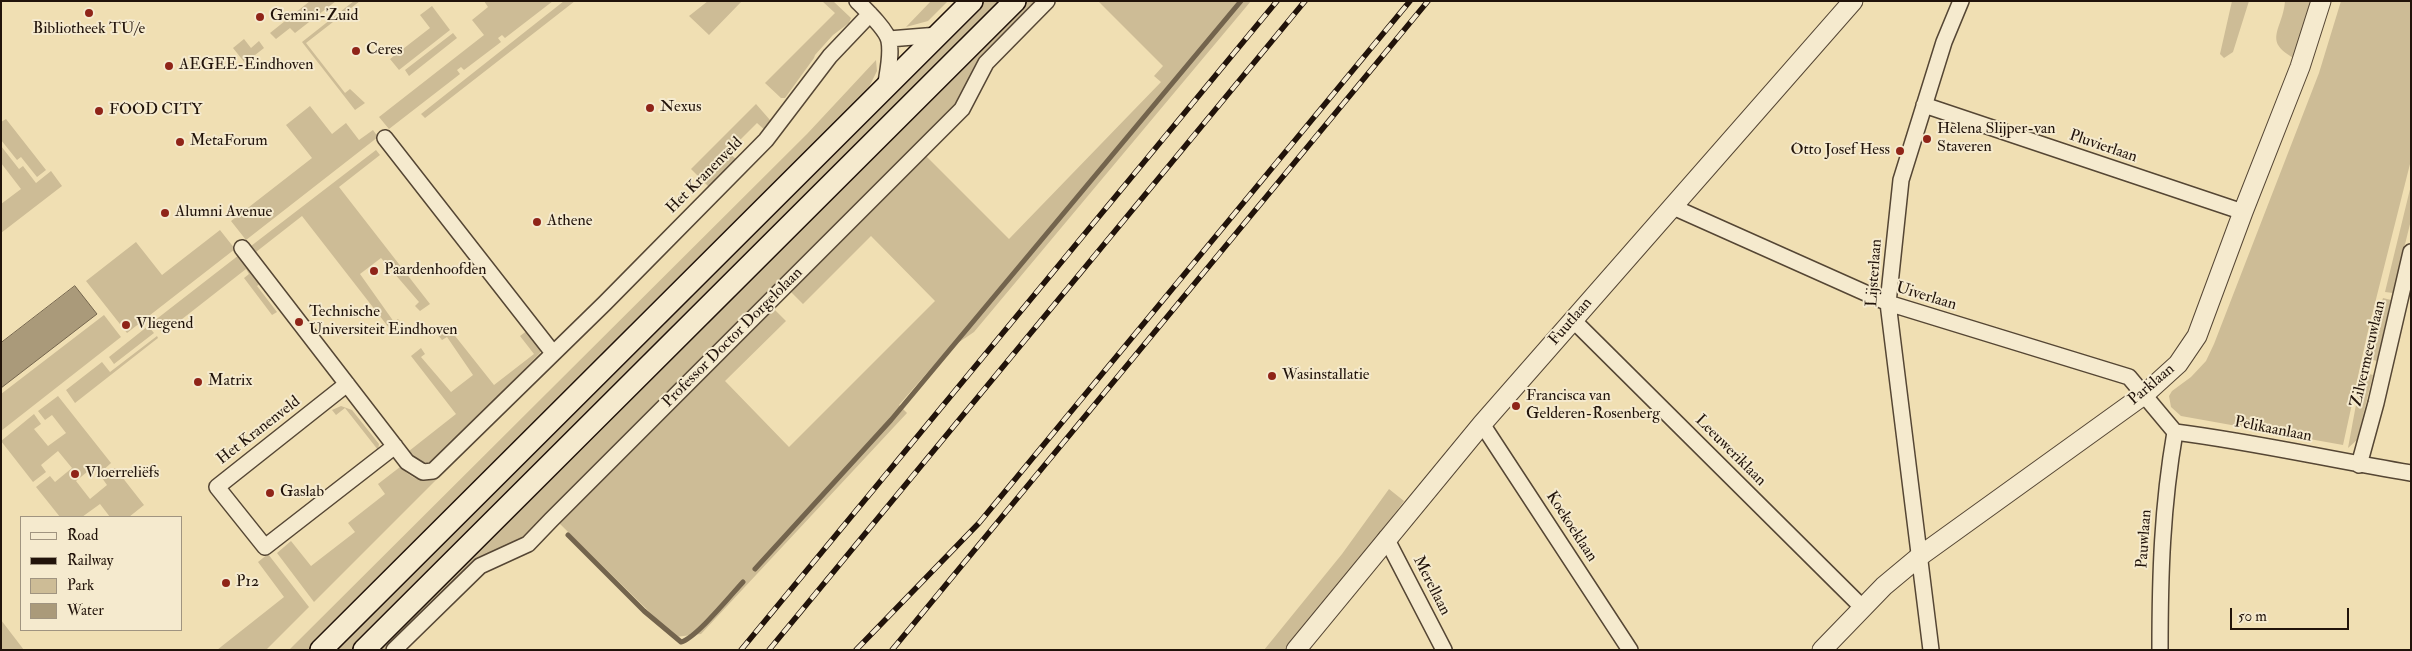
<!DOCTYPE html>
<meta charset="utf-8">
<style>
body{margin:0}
#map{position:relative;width:2412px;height:651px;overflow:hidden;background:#f0dfb3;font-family:"IM FELL Double Pica",serif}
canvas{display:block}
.frame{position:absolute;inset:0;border:2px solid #21130a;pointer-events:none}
.legend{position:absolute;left:20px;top:516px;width:162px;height:115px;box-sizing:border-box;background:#f5eace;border:1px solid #a09480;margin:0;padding:6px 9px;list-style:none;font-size:15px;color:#21130a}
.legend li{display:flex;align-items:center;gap:10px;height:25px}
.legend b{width:25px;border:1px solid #a09480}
.scale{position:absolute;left:2230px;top:608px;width:119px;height:22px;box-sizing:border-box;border:2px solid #21130a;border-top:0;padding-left:6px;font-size:15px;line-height:18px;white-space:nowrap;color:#21130a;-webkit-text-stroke:4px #f5eace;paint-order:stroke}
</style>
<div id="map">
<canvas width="2412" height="651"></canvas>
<div class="frame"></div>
<ul class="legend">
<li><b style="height:6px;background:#f5eace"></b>Road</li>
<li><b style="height:6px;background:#21130a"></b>Railway</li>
<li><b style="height:14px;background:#cdbc96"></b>Park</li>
<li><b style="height:14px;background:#aa9a7a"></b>Water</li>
</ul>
<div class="scale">50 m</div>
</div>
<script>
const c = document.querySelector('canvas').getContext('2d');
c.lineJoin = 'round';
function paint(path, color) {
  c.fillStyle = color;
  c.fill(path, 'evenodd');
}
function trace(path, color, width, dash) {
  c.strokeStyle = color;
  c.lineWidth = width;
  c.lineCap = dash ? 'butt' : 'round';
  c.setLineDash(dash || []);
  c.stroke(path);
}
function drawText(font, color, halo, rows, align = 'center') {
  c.font = font + ' "IM FELL Double Pica",serif';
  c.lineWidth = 4;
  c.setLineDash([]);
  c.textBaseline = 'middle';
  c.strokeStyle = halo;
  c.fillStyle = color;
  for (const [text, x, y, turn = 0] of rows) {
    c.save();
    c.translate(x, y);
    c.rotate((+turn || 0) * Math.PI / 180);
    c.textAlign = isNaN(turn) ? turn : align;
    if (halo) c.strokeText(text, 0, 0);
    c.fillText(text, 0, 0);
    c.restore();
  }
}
paint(new Path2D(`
 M310,1h26l-41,32 -5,-5 -14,11 -6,-6z
 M354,1h6l-54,42 39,50 5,-4 15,14 -10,7 -53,-68z
 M484,1h69l-48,37 -3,-3 -4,3 3,4 -37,28 -3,-3 -4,3 3,4 -71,55 -10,-12 105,-82 -12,-15 16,-13z
 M564,1h11l-150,117 -4,-4z
 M708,1h34l-33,34 -20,-19z
 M822,1h11l18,17 -2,5 -16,12 -18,20 -1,3 -29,40h-4l-16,-15 70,-70z
 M931,1h17l-20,20 -22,6z
 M984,1h17v3l-649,646h-19z
 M1028,1h13l-84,104 -427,428 -142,117h-9l217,-214z
 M1098,1h153l-277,331 -28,19 -47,54 8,8 -206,221 -26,3 -116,-114 214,-215 13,13 -61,60 64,66 146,-146 -64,-65 -68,68 -13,-13 136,-135 83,83 152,-157 -7,-6 9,-10z
 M2232,1h17l-16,51 -9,6 -4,-4z
 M2285,1h28l-19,57c-32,-17 -11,-29 -9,-57z
 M2341,1h70v159l-44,175 -24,110 -162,-29 -10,-9 -2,-11 3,-5 19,-14 15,-16 8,-17 105,-271z
 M432,6l18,24 -51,40 -9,-11 40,-31 -10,-13z
 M453,33l4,5 -48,38 -4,-6z
 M244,39l7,9 8,-7 5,7 -19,15 -12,-15z
 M876,60l1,11 -9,18 2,2 -562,559h-19l518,-516z
 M756,104l14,16 -4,11 -9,-8 -29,29 9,8 -26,26h-3l-17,-17z
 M310,106l22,28 14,-11 13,17 14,-10 5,7 -132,103 -15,-19 81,-63 -26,-33z
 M6,119l40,51 -9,7 -16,-20 -4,3 -16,-20v-18z
 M1,146l18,23 4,-3 13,17 15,-12 11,15 -61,47v-29l20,-15 -20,-26z
 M376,150l4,5 -41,32 91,117 -10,7 -5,-5 4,-4 -38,-44 -21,16 34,48 4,-3 5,6 -10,8 -91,-117 -46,36 -5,-6z
 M2411,185v35l-18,73 -8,-1z
 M220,230l15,19 -108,84 -41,-52 50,-39 26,33z
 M239,255l22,28 -4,3 20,26 -5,3 -28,-37 5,-4 -3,-5 -83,65 -9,-13z
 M2383,298l8,2 -14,61 -12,-3z
 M104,315l17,22 -120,94v-37z
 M148,326l6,7 -40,31 -5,-7z
 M448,327l46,58 40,-31 -14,-18 8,-6 12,19v4l-102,105c-12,10 -20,3 -29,-7l47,-37 -45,-58 10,-8 4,6 -4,3 30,35 22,-17 -26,-38 -5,3 -4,-5z
 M157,336l1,2 -83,65 -9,-13 36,-28 8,10z
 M2362,372l11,3 -16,65 -9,8z
 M58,396l53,67 -12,11 -6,-7 -17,14 14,18 17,-14 -5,-7 13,-10 29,37 -15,12h-19l-10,-13 -18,13h-22l-24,-30 14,-11 5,6 17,-14 -14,-17 -17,14 5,7 -13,10 -32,-41 33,-27 7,10 -7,5 14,17 18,-13 -14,-18 -7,5 -7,-9z
 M341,406l11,4 27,34 -1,6 -33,-42 -9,7 -4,-5z
 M400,467c13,12 23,18 40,9l-126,126 -37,-49 14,-12 20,25 44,-34 -7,-9 37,-29 -7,-10z
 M1389,489l15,12 -112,149h-28l78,-96z
 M268,554l41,53 -43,43h-49l67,-53 -26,-35z
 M1,620l23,30h-23z`), '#cdbc96');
const water = new Path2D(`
 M75,286l22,28 -96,74v-45z`);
paint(water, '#aa9a7a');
trace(water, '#73644d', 1);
trace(new Path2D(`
 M568,535l76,76 37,31c15,-4 49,-46 62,-60
 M755,569l136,-149 350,-419`), '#73644d', 5);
const minor = new Path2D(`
 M857,1c8,8 30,29 32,40 3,15 -2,33 -4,48
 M889,39l49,-4
 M1924,105l319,107
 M385,138l168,215
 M1673,207l215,96 241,74 46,55c79,10 157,28 236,41
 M242,248l165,214 16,10 10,-1 172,-168 161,-163 64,-84 40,-42
 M1573,320l290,288
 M347,384l-130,103 48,60 130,-101
 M1482,424l148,226
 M2359,465l17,-62 35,-151
 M1386,538l58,112
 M394,650l86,-84 48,-22 23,-24 411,-411 24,-46 61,-62
 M1931,650l-43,-347 13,-123 43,-138 17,-41
 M2160,650c0,-76 2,-143 15,-218`);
const tertiary = new Path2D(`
 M1296,650l186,-226 371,-423
 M1822,650l62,-64 36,-30 225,-162 33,-30 19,-28 46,-124 57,-145 21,-66`);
const secondary = new Path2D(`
 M321,650l651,-649
 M364,650l651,-649`);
trace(minor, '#554634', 18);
trace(tertiary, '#554634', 21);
trace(secondary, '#21130a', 24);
trace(minor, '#f5eace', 15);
trace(tertiary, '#f5eace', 19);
trace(secondary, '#f5eace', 21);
const rail = new Path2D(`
 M741,650l536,-649
 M769,650l536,-649
 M856,650l123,-127 431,-522
 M892,650l536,-649`);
trace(rail, '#21130a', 5.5);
trace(rail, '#f5eace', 4, [11]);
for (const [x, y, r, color] of [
 [89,13,5,"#8f2418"],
 [260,17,5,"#8f2418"],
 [356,51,5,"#8f2418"],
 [169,66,5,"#8f2418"],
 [650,108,5,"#8f2418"],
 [99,111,5,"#8f2418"],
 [1927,139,5,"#8f2418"],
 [180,142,5,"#8f2418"],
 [1900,151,5,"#8f2418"],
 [165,213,5,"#8f2418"],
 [537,222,5,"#8f2418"],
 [374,271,5,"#8f2418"],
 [299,322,5,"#8f2418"],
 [126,325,5,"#8f2418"],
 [1272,376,5,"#8f2418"],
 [198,382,5,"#8f2418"],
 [1516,406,5,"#8f2418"],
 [75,474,5,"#8f2418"],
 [270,493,5,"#8f2418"],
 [226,583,5,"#8f2418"]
]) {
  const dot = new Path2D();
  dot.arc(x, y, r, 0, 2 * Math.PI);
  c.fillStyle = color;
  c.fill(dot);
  trace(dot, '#f5eace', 2);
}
drawText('16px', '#21130a', '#f5eace', [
 ["Gemini-Zuid",270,17],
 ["Bibliotheek TU/e",89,30,"center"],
 ["Ceres",366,51],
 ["AEGEE-Eindhoven",179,66],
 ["Nexus",660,108],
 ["FOOD CITY",109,111],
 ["Helena Slijper-van",1937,130],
 ["Staveren",1937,148],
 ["MetaForum",190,142],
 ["Otto Josef Hess",1890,151,"right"],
 ["Alumni Avenue",175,213],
 ["Athene",547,222],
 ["Paardenhoofden",384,271],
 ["Technische",309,313],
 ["Universiteit Eindhoven",309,331],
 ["Vliegend",136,325],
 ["Wasinstallatie",1282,376],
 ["Matrix",208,382],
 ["Francisca van",1526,397],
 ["Gelderen-Rosenberg",1526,415],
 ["Vloerreliëfs",85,474],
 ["Gaslab",280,493],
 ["P12",236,583]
], 'left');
drawText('16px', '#21130a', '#f5eace', [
 ["Pluvierlaan",2103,147,19],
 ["Het Kranenveld",705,176,-45],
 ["Lijsterlaan",1875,273,-86],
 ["Uiverlaan",1926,297,17],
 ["Fuutlaan",1571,322,-49],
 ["Professor Doctor Dorgelolaan",733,338,-45],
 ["Zilvermeeuwlaan",2369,354,-77],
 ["Parklaan",2152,385,-40],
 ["Pelikaanlaan",2273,430,11],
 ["Het Kranenveld",259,431,-38],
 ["Leeuweriklaan",1730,451,45],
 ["Koekoeklaan",1571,527,57],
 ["Pauwlaan",2145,539,-86],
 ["Merellaan",1431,586,63]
]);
</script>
